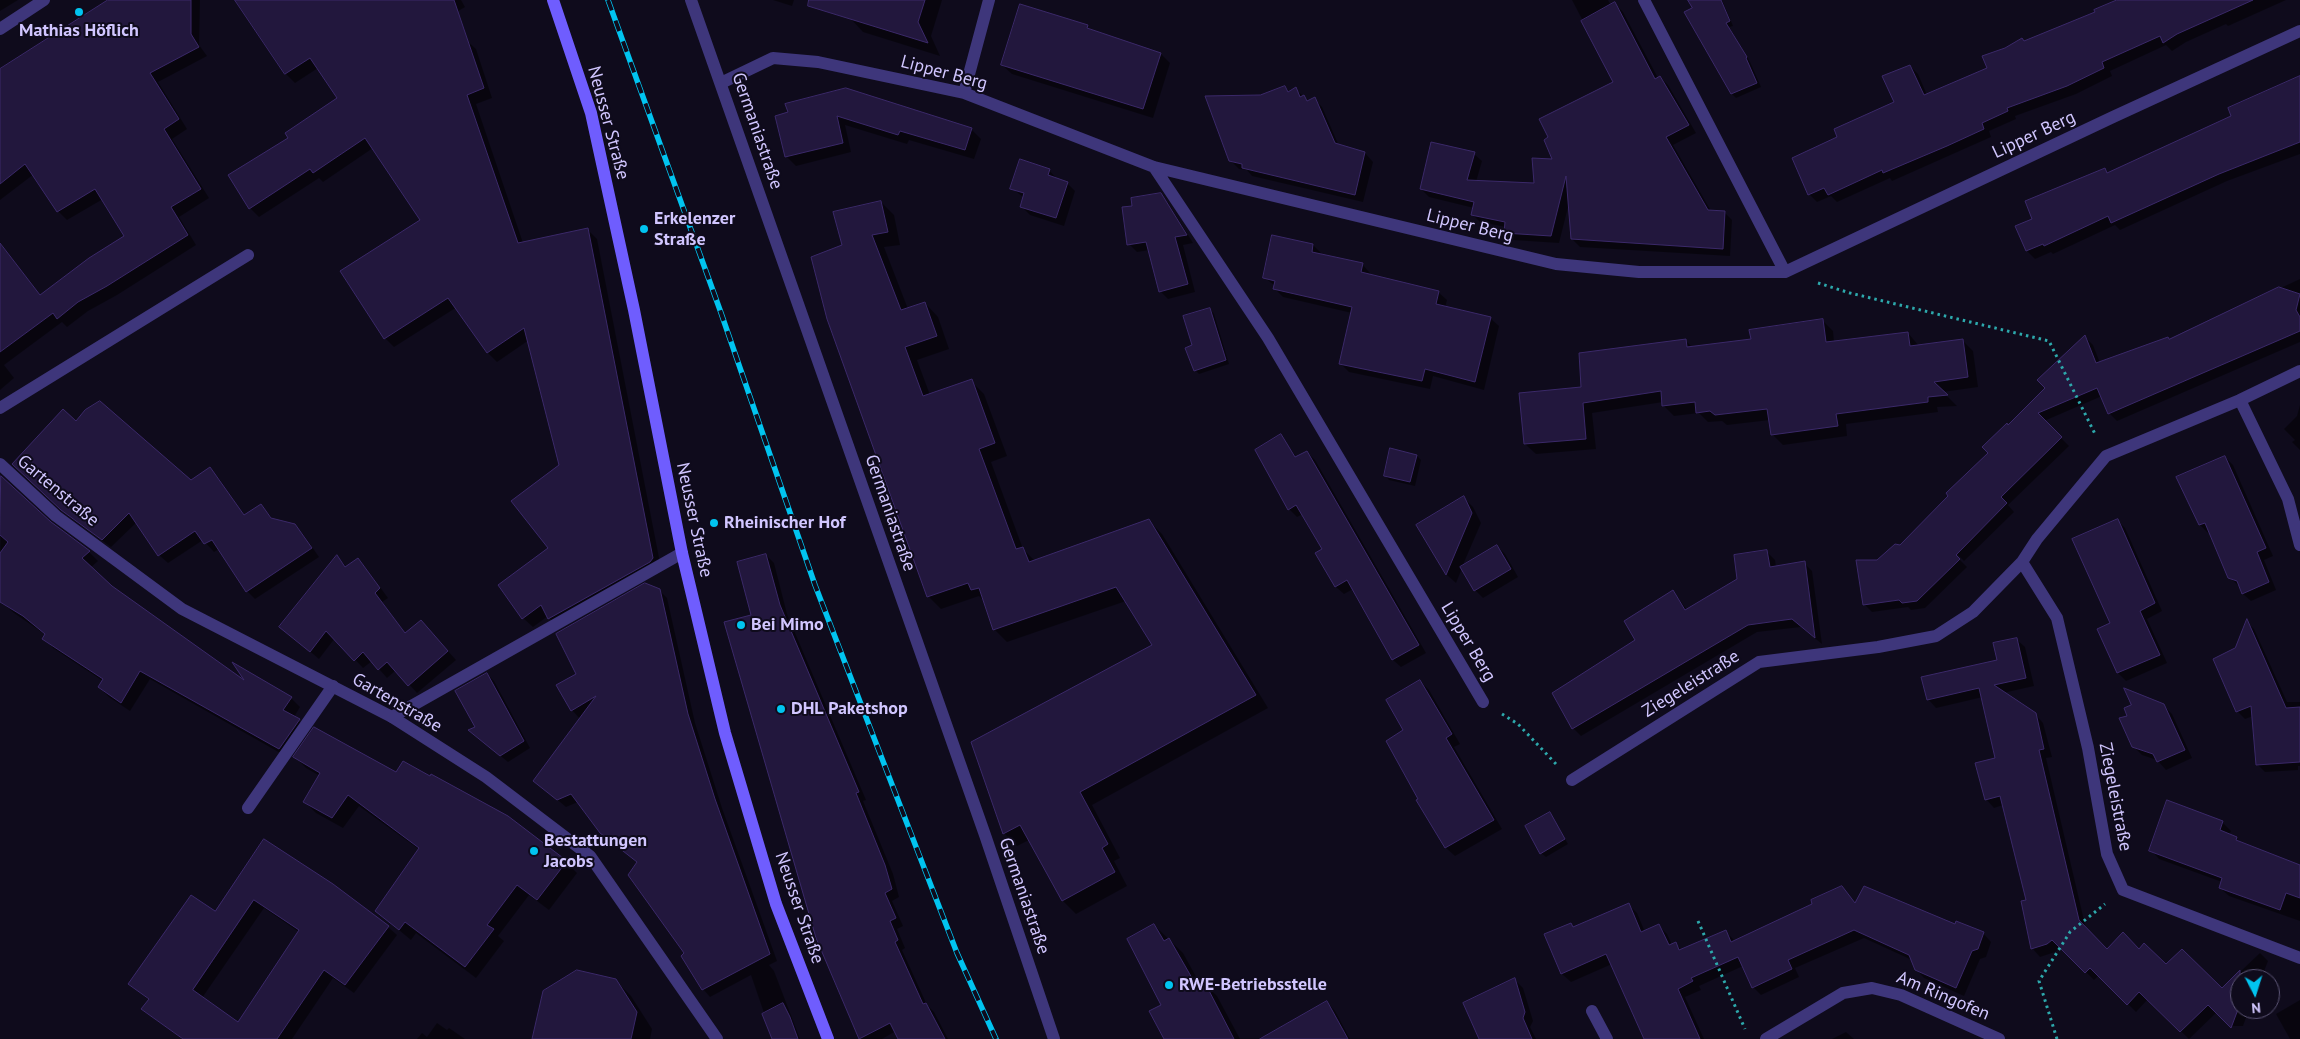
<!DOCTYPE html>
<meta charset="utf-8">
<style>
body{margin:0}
#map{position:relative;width:2300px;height:1039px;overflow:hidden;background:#0f0b1c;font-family:"PT Sans",sans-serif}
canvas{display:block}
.north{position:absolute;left:2230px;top:969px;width:50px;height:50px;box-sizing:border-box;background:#0f0b1c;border:1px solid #5d5677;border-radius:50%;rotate:175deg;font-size:14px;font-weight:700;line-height:20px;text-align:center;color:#d1c6ff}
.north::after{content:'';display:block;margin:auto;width:18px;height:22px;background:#01c4f0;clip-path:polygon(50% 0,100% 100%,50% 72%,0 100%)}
</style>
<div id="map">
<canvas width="2300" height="1039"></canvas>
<div class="north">N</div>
</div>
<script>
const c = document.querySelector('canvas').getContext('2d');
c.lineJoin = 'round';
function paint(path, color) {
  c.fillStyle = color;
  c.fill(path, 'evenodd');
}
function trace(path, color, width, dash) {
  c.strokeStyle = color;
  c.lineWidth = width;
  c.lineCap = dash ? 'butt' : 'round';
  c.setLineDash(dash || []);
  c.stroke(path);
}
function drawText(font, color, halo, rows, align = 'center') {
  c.font = font + ' "PT Sans",sans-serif';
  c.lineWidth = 4;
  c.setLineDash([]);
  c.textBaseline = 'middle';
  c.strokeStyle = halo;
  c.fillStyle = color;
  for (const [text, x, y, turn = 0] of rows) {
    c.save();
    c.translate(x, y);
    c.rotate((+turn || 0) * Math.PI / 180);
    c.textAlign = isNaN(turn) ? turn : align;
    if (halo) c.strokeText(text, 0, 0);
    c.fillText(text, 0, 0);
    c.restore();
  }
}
paint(new Path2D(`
 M0,0h18l-18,11z
 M111,0h89l-1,45 8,11 -49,26 29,47 -15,10 37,59 -30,19 17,28 -79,50 -29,16 -21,16 -5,-5 -58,43 10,13 -14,12v-148l41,54 85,-59 -23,-38 -36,21 -9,-9 -24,-37 -34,26v-130z
 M237,0h224l4,7 -96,57 97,-24 10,9 16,49 -16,6 47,139 65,-13 9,9 64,329 -103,60 -10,-12 -15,11 -10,-9 -24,-33 50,-36 12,-84 -32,-125 -32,22 -9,-9 -31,-46 -63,40 -9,-9 37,-118 -49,-72 -50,34 -4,-4 -60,39 -9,-9 40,-70 49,-40 -21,-30 -23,15 -9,-9z
 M773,0h21l-2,6z
 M855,0h87l-11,36 9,20 -77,-24 -13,-14z
 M1572,0h36l3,6 4,-2 8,8 35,66 2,-1 8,8 28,48 -23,12 38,66 13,1 8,8 -2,36 -150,-9 -8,-8 -3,-36 -10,40 -46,-3 -8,-8 1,-5 -26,-5 -8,-8 2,-6 -45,-11 -8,-8 53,-35 8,7 -6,21 60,3 79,-103z
 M1689,0h33l11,26 -4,1 21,35 11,25 -25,11 -4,-4z
 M2120,0h166l-58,26 -2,-2 -40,18 -14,9 -6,-6 -56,26 2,5 -36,18 -61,22 1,3 -27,12 2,6 -99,44 -2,-3 -53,24 -6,-6 -14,6 -8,-8 30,-56 56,-36 15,-36 8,8 9,21 62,-26 36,-27 71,-29z
 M1087,26l5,5 69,23 9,9 -17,55 -141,-44 -10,-9z
 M2300,83v71l-73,27 -107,49 -5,-5 -62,29 -2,-2 -16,7 -8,-8 6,-31 72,-50 4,4 124,-58z
 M1285,87l5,5 5,-3 14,12 5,-2 8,8 17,39 26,7 8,9 -10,40 -111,-26 -5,-6 -8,-1 -8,-8 29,-65z
 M787,105l184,24 10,10 -7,20 -65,-19 -2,4 -62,-19 6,27 -55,14 -9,-9 -11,-41 13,-3z
 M1049,170l8,9 10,4 8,8 -11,35 -34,-11 -8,-8 2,-9 -12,-10z
 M1160,194l8,9 25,40 -10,2 12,47 -27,7 -8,-8 -10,-41 -13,2 -8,-8 4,-36z
 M881,202l13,13 6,30 -16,2 24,62 17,-6 13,14 11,32 -32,11 13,35 41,-14 13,13 23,62 -16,6 32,87 12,12 114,-40 13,13 106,174 -176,97 28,53 -6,3 13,25 -51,28 -13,-13 -34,-61 -12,6 -13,-13 149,-188 -27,-44 -119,41 -13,-13 -9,-27 -6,-6 -38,13 -13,-13 -84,-350z
 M1313,245l8,8v3l41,8 8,9v3l68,16 9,8 -2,8 45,10 9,8 -15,64 -51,-14 -3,13 -81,-17 -9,-9 12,-50 -69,-16 -8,-8v-3l-11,-9z
 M2300,279v63l-183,79 -8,-8 -7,-17 -58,25 25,25 -61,59 6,7 -50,49 -8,-8 -1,2 12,12 -42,41 -14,2 -3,-3 -36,5 -8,-8 14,-43 23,-15 88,-93 19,-26 39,-39 38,-51 8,8 7,18 69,-23z
 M1210,309l4,5 15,50 -30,10 -4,-4 -1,-24z
 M1822,320l11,11 1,11 74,-9 11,13 43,-6 11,11 5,36 -35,5 14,14 -20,1 1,5 -92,12 1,12 -64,9 -10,-10 -3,-15 -43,5 -5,-4 -14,1 -9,-9 -25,3 -10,-10 -1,-4 -71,11 4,36 -60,5 -11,-10 58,-56 102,-48 8,8 59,-8 22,-14z
 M2300,405v45l-8,-8 3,-2 -11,-11 13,-13z
 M77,423l114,58 18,-13 9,9 27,39 16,-11 13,15 20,5 9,9 16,23 -64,42 -8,-8 -28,-42 -5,3 -11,-12 -35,23 -9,-8 -22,-33 -26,25 -40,-29 -49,-46z
 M1281,436l16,22 10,-6 8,8 111,193 -25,14 -8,-7 -40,-71 -9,5 -8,-7 -19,-34 6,-3 -20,-36 -6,3 -8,-8z
 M1417,456l4,4 -6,26 -26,-6 -4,-5z
 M2225,457l8,8 40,91 -9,4 12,30 -25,11 -8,-7 -3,-7 -11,-10 -19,-45 -2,1 -8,-8 -22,-47z
 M1,478l49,45 39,29 9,9 -8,7 21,19 137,97 43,14 9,9 -6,10 15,12 -20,29 -139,-79 -20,32 -21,-14 -10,-10 4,-6 -50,-33 -9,-10 2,-3 -32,-22 -10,-9 -4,-12z
 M1464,498l9,9 8,16 -19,44 35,-21 8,8 13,23 -35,21 -8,-8 -13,-22 -6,15 -9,-8 -29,-49z
 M2117,520l8,8 37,83 -15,8 20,44 -41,18 -8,-8 -19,-44 13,-6z
 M1767,552l8,8 1,7 28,-4 8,8 10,73 -21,-17 -44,5 -176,104 -8,-8 100,-137 14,19 51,-31z
 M766,555l8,8 13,51 79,186 -3,1 30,73 6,23 -7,4 11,25 -6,3 8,19 -3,2 25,55 7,7 14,27h-48l-4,-8 -14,8h-22l-43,-101 -64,-322z
 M337,557l10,10 10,-8 9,9 22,30 -6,4 24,32 23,-4 27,30 -39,33 -21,-23 -9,8 -15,-17 -9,7 -28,-30 -16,21 -38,-32z
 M659,590l8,8 28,125 27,85 55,153 -8,4 5,6 26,68h-27l-22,-64 -41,22 -7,-8 -65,-126 -37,-31 -23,-30 -12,5 -31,-26 45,-62 -8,-9 6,-36z
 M2247,622l7,7 33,73h13v64h-2v4l-33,2 -8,-8 -4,-48 -8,3 -8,-8 -1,-62z
 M2016,639l9,8 9,39 -31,7 32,21 8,9 9,34 -6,1 40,171 21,22 33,-1 26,15 56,24 38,-36 8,8 -7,18h-21v30h9l-6,17h-12l-14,-14 -28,27 -41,-40 -12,13 -37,-37 -5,5 -33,-33 -6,5 -15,5 -8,-9 -5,-47 -24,-96 -9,3 -8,-9 11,-40 -14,-62 -47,11 -8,-9 70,-38z
 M487,674l7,7 36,67 -22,14 -38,-31 7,-4z
 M1420,681l9,9 31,54 -6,3 48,82 -47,27 -9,-8 -28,-48 2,-1 -15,-68z
 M2163,705l9,9 20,44 -26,12 -9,-10 -15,-5 -9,-9z
 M295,757l102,17 169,88 11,11 -28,37 -20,-15 -31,41 6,5 -28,37 -60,-45 -5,7 -35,-29 44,-61 -61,-44 -16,22 -27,-15 -11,-11 15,-26 -14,-8z
 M2168,802l55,21 8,8 -2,4 7,3 6,6 58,23v54l-71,-25 -9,-8 2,-6 -63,-23 -8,-9z
 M1549,813l19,31 -22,13 -5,-4z
 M264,841l124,86 9,8 -43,58 -21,-15 -41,61h-110l-39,-30 6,-9 -20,-16 86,-71zM264,908l35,24 -60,92 -37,-26z
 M1842,888l14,15 127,30 8,9 -5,15 -6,2 -16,37 -40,-18 -8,-9 -4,-9 -48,-22 -69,30 4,9 -38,18 -8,-8 -10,-21 -44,20 2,4 -16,7 19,42h-59l-33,-75 -41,18 -9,-8 -17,-39 25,-11 4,4 54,-24 9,9 8,19 14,-6 8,8 5,11 3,-1 7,6 43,-19 10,10 63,-29z
 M1154,925l29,28 17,31 3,-2 14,14 23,43h-75z
 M1514,979l9,9 10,33 -3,6 6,12h-56z
 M615,980l16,16 21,33 -2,10h-109z
 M2300,1000v39h-10l-14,-25z
 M1327,1002l8,9 15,28h-55z
 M437,1023l10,7 2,-2 16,11h-48l5,-6 5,4z
 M1846,1032l8,7h-22z`), '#0007');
const building = new Path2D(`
 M108,0h83v34l8,13 -49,26 29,46 -15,10 37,60 -30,18 17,28 -81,51 -29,16 -21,17 -4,-6 -53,39v-109l40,52 49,-37 35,-22 -29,-47 -38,23 -32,-48 -25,20v-115z
 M235,0h219l30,88 -17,7 51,148 70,-15 65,330 -3,4 -102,57 -7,-14 -19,14 -24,-34 50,-37 -37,-47 48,-36 -35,-137 -37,25 -39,-55 -64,41 -44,-68 80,-51 -55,-82 -52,35 -3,-4 -61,40 -21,-34 60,-37 -3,-5 52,-35 -27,-40 -25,16z
 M809,0h116l-7,22 10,21 -120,-37z
 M1688,0h33l9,21 -4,2 21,34 -1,1 11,25 -26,11 -47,-82 8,-4z
 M2117,0h136l-76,34 -14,9 -3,-7 -58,26 2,6 -37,18 -60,22 1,3 -26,12 2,6 -37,17 -64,27 -1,-3 -54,25 -4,-7 -16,7 -16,-37 45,-21 -3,-8 60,-27 -12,-26 28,-11 14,30 63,-27 -5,-12 23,-8 17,-10 2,3 71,-29 -1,-2z
 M1615,2l40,77 5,-3 29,49 -23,12 42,73 17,1 -2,38 -152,-10 -5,-63 -15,60 -47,-3 1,-11 -34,-7 3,-13 -54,-13 11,-47 44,10 -8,28 67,3 -2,-25 20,1 -8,-19 4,-3 -9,-18 74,-37 -32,-61z
 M1020,4l68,21 -1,3 74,25 -18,56 -142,-44z
 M2300,76v66l-81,32 -108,49 -3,-7 -64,30 -1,-2 -17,7 -11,-25 17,-7 -7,-18 80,-33 2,5 124,-57 -3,-8z
 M1285,86l3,6 8,-5 4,10 4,-2 3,6 8,-4 20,46 30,9 -10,43 -113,-27v-4l-13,-3 -24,-65 55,-1z
 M846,88l126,40 -7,22 -65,-19 -2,4 -61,-19 6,27 -58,14 -10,-41 13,-4 -3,-8z
 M1020,159l30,10 -2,6 20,7 -12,36 -36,-11 4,-14 -14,-4z
 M1161,193l26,42 -12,2 13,47 -29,8 -13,-50 -19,3 -5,-38 10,-1 -1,-8z
 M881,201l7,31 -16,3 29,75 24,-8 12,34 -32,11 18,49 49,-17 23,64 -16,6 37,100 7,-2 6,15 120,-43 107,176 -176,97 28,52 -6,4 13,24 -53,29 -42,-76 -17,9 -32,-92 181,-97 -36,-58 -123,43 -14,-42 -8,2 -3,-7 -41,14 -100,-278 -16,-62 31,-12 -9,-33z
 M1272,235l41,9 -1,8 51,11 -2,9 78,19 -3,13 55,13 -16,65 -50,-13 -3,12 -83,-17 13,-57 -79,-18 2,-8 -12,-3z
 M2279,287l21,7 -4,16 4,7v14l-192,83 -11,-26 -59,25 24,24 -61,60 6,6 -51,52 4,4 -43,42 -15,2 -3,-3 -36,5 -7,-45h21l18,-16 5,1 48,-49 -2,-3 42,-40 -6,-6 25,-24 1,2 37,-37 -8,-8 48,-45 11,28 72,-26 1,2z
 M1210,308l16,52 -32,11 -9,-23 7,-3 -9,-29z
 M1823,319l3,23 82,-10 2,14 53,-7 5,38 -34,5 14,13 -20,2v5l-92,12 2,12 -67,9 -4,-26 -52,6 -5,-4 -14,2 -1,-11 -33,4 -1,-15 -78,12 3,36 -62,5 -5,-51 62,-6 -2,-34 107,-14 1,8 64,-8 -2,-9z
 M100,401l91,79 19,-13 34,48 17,-11 10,14 24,6 17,24 -66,44 -34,-52 -8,4 -9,-13 -37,25 -29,-43 -27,27 -41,-30 -49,-46 51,-55 13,12 9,-11z
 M1281,434l14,23 12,-6 112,194 -27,15 -45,-80 -12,7 -20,-34 7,-4 -26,-44 -8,5 -33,-60z
 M1390,448l27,7 -7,27 -26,-6z
 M2225,456l41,92 -9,4 12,30 -27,12 -5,-13 -9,-3 -23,-55 -6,2 -23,-48z
 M1,476l50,46 39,29 -8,7 30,28 132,94 -12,-18 60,35 -9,13 17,9 -21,30 -139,-78 -19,32 -23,-16 5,-8 -61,-40 3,-5 -22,-18 -23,-14v-49l8,-11 -8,-7z
 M1464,496l8,17 -26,62 -30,-50z
 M2118,519l37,84 -15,8 20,44 -43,18 -20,-44 13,-6 -38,-84z
 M1497,545l14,24 -37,22 -14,-24z
 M1767,550l3,17 35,-6 10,77 -23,-19 -44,6 -176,104 -20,-36 83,-53 -11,-19 49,-31 12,20 52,-31 -3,-24z
 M766,554l14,51 79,187 -3,1 29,72 7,24 -7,4 11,25 -6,3 8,19 -3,2 28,62 3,-1 19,36h-47l-8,-16 -31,16 -43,-101 -92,-316 27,-7 -14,-53z
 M337,555l8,12 13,-9 22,30 -5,5 30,40 16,-13 27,31 -40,35 -21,-24 -9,8 -15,-18 -9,9 -28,-30 -16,21 -31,-25z
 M645,583l15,6 28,125 27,85 55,155 -68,36 -21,-34 3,-3 -56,-78 9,-13 -37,-29 -29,-39 -14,6 -24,-19 63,-85 -25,15 -15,-26 20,-11 -20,-40z
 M2247,619l39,89 14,-1v55l-44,3 -5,-59 -15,6 -23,-53 22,-11z
 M2017,638l9,40 -32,7 42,28 8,36 -5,1 40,170 28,29 16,-17 16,17 5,-6 22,21 16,-15 40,39 18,-18v34l-9,24 -23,-23 -28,27 -41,-40 -12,13 -37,-37 -5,5 -33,-33 -5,4 -16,5 -10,-48 5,-1 -26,-104 -15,4 -10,-37 20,-5 -16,-70 -52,12 -6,-23 76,-17 -4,-17z
 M487,673l37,68 -24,15 -32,-26 7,-3 -20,-36z
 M1420,680l32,54 -6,4 48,82 -49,28 -29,-48 2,-1 -32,-58 17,-11 -17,-30z
 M2124,688l40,16 21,46 -28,12 -4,-8 -21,-7 -13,-29 8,-2 -3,-8 7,-3z
 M314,727l82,45 7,-11 27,15 1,-2 77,42 59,45 -30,39 -20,-15 -30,40 7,4 -29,38 -60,-45 -6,8 -24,-19 44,-63 -71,-53 -16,23 -29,-16 17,-29 -27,-16z
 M2167,800l56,21 -3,9 17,7 -1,3 64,25v33l-14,-5 -6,17 -61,-22 3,-10 -73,-27z
 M1550,812l15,27 -25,15 -15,-28z
 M264,839l69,45 56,42 -44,59 -21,-15 -47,69h-94l-42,-30 8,-10 -21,-15 63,-89 24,16zM254,900l45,30 -61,92 -45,-32z
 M1842,886l13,17 9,-17 91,38 1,-3 28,11 -6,17 -6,2 -16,37 -41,-18 -6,-15 -55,-25 -66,30 4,9 -40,19 -14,-31 -47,21 2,3 -15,8 22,50h-56l-38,-85 -45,20 -17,-40 27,-11 2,4 56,-24 12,29 18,-8 10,21 7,-3 3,8 47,-20 5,12 66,-31 15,-7 -1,-4z
 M1154,924l10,17 5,-3 27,47 8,-4 30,58h-70l-15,-28 12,-6 -34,-66z
 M577,970l39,9 21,33 -6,27h-99l11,-48z
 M1515,978l10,34 -2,6 9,21h-53l-16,-36z
 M1327,1001l21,38h-88z
 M783,1003l7,14 8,22h-26l-10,-25z`);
paint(building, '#22173d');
trace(building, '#3b2969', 1);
trace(new Path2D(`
 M1818,283l32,10 199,48 47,95
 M1502,714l16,10 38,40
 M1698,921l47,108
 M2057,1039l-18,-58 31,-49 35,-28`), '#2da9ac', 3, [2.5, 4]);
trace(new Path2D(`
 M0,408l248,-153
 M392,717l290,-164
 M248,808l85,-122`), '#3e367b', 12);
trace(new Path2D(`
 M691,0l294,835 69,204
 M1644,0l141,272
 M0,29l44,-29
 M721,83l52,-25 45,4 146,31 190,74 402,97 83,8h146l328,-155 187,-86
 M964,93l25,-93
 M1154,167l114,171 215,364
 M2240,400l48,99 12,46
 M0,464l56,52 126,93 210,108 94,60 104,79 127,183
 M2022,562l35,56 31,130 19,106 16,36 177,68
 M1572,780l187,-118 119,-15 58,-11 37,-24 49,-50 15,-23 69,-83 134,-56 60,-29
 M1592,1011l15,28
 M1766,1039l77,-46 29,-5 29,7 98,44`), '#3e367b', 12);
trace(new Path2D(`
 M553,0l38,113 43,197 48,243 43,180 51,171 52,135`), '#6f5dfe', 12);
const rail = new Path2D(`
 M608,0l112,310 95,275 142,368 39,86`);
trace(rail, '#01c4f0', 5.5);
trace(rail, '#0f0b1c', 4, [11]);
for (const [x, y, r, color] of [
 [79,12,5,"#01c4f0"],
 [644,229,5,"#01c4f0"],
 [714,523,5,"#01c4f0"],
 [741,625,5,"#01c4f0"],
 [781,709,5,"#01c4f0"],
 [534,851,5,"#01c4f0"],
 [1169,985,5,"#01c4f0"]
]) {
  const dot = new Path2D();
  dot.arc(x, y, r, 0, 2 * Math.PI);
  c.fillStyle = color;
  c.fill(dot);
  trace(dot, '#0f0b1c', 2);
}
drawText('bold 18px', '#d1c6ff', '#0f0b1c', [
 ["Mathias Höflich",79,31,"center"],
 ["Erkelenzer",654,219],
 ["Straße",654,240],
 ["Rheinischer Hof",724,523],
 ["Bei Mimo",751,625],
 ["DHL Paketshop",791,709],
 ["Bestattungen",544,841],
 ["Jacobs",544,862],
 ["RWE-Betriebsstelle",1179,985]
], 'left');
drawText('18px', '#d1c6ff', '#0f0b1c', [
 ["Lipper Berg",944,73,15],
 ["Neusser Straße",608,123,75],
 ["Germaniastraße",757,131,71],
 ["Lipper Berg",2034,135,-25],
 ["Lipper Berg",1470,226,14],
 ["Gartenstraße",58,491,40],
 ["Germaniastraße",890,513,71],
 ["Neusser Straße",694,520,78],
 ["Lipper Berg",1468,642,59],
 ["Ziegeleistraße",1691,684,-32],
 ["Gartenstraße",397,703,30],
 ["Ziegeleistraße",2115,797,79],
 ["Germaniastraße",1024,896,71],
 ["Neusser Straße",799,908,71],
 ["Am Ringofen",1943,996,23]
]);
</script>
